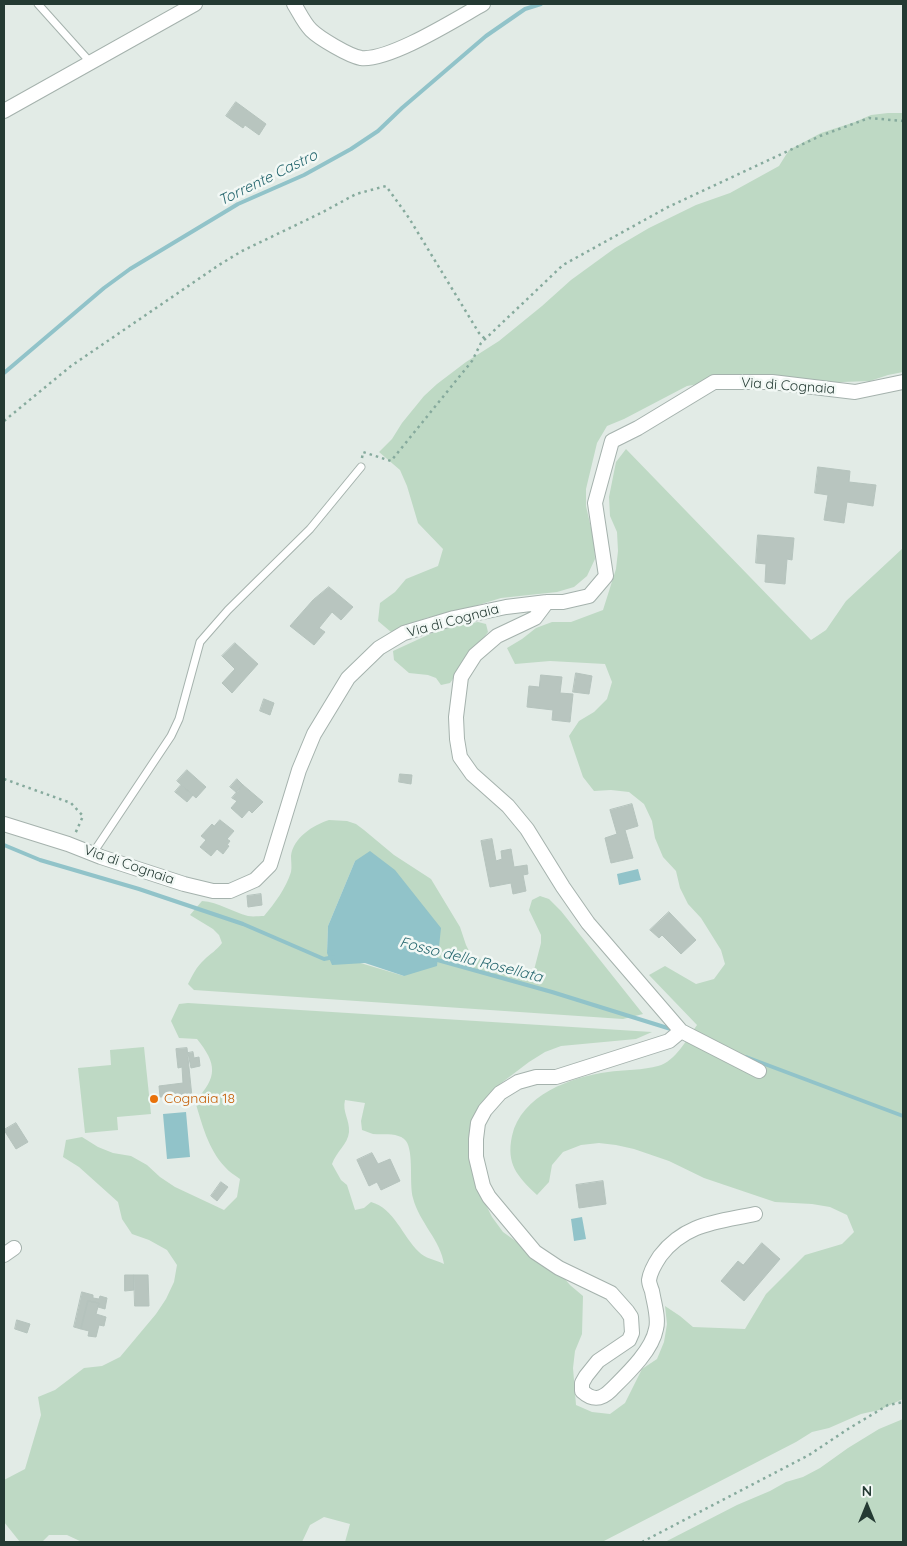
<!DOCTYPE html>
<style>
body{margin:0}
#map{position:relative;width:907px;height:1546px;overflow:hidden;background:#e2ebe6;font-family:Quicksand,sans-serif}
canvas{display:block}
.frame{position:absolute;inset:0;border:5px solid #243a33;pointer-events:none}
.north{position:absolute;left:842px;top:1481px;width:50px;height:50px;-webkit-text-stroke:4px #f2f8f5;paint-order:stroke;rotate:0deg;font-size:14px;font-weight:700;line-height:20px;text-align:center;color:#243a33}
.north::after{content:'';display:block;margin:auto;width:18px;height:22px;background:#243a33;clip-path:polygon(50% 0,100% 100%,50% 72%,0 100%)}
</style>
<div id="map">
<canvas width="907" height="1546"></canvas>
<div class="frame"></div>
<div class="north">N</div>
</div>
<script>
const c = document.querySelector('canvas').getContext('2d');
c.lineJoin = 'round';
function paint(path, color) {
  c.fillStyle = color;
  c.fill(path, 'evenodd');
}
function trace(path, color, width, dash) {
  c.strokeStyle = color;
  c.lineWidth = width;
  c.lineCap = dash ? 'butt' : 'round';
  c.setLineDash(dash || []);
  c.stroke(path);
}
function drawText(font, color, halo, rows, align = 'center') {
  c.font = font + ' Quicksand,sans-serif';
  c.lineWidth = 5;
  c.setLineDash([]);
  c.textBaseline = 'middle';
  c.strokeStyle = halo;
  c.fillStyle = color;
  for (const [text, x, y, turn = 0] of rows) {
    c.save();
    c.translate(x, y);
    c.rotate((+turn || 0) * Math.PI / 180);
    c.textAlign = isNaN(turn) ? turn : align;
    if (halo) c.strokeText(text, 0, 0);
    c.fillText(text, 0, 0);
    c.restore();
  }
}
paint(new Path2D(`
 M888,113h15v259l-15,3 -18,6 -55,2 -93,-3 -35,6 -63,33 -17,7 -10,17 -11,46v17l8,35 1,18 -8,17 -13,11 -17,5 -56,6 -39,12 -36,8 -35,14 -13,-11 2,-18 15,-11 11,-13 32,-13 5,-17 -25,-26 -11,-37 -7,-16 -21,-18 13,-13 10,-16 22,-27 13,-12 29,-22 33,-21 43,-35 29,-26 44,-32 34,-20 47,-23 34,-12 49,-27 10,-16 32,-17 34,-11 16,-7z
 M626,449l185,191 15,-10 20,-29 57,-53v851l-24,11 -18,4 -32,14 -17,4 -16,10 -194,100h-257l5,-18 -26,-7 -14,8 -8,17h-220l-15,-7h-18l-7,7h-22l-16,-20v-42l21,-11 16,-54 -3,-18 17,-7 29,-22 18,-2 18,-9 36,-43 10,-15 8,-17 3,-17 -10,-15 -18,-10 -17,-6 -10,-15 -4,-17 -39,-35 -16,-10 3,-17 16,-3 16,10 15,6 18,3 16,9 13,12 15,10 49,23 13,-13 3,-18c-5,-4 -11,-7 -15,-12 -17,-18 -23,-43 -30,-66 23,-24 22,-37 2,-62l-18,-1 -8,-17 8,-17 9,-1 464,29 -16,7 -75,7 -16,6 -16,10 -29,22 -23,27 7,90 8,16 11,15 56,40 11,13 13,11 -1,38 -7,17 -2,17 3,37 16,7 18,2 15,-11 17,-34 15,-10 7,-17 3,-18 -2,-18 15,10 13,11 52,2 21,-35 39,-39 37,-11 12,-12 -7,-17 -17,-8 -18,-3 -37,-2 -71,-24 -35,-17 -35,-12 -18,-4 -17,-2 -18,2 -18,7 -11,13 -3,17 -12,13c-20,-19 -31,-31 -25,-59 9,-41 59,-59 96,-64 14,-2 37,-2 50,-6 18,-5 28,-26 39,-41l-48,-50 16,-9 31,18 18,-5 11,-15 -4,-14 -20,-32 -13,-14 -8,-16 -4,-17 -13,-14 -8,-19 -3,-17 -8,-17 -15,-12 -18,-2 -17,1 -11,-14 -14,-41 10,-15 15,-9 13,-13 5,-17 -7,-18 -55,-3 -35,3 -8,-16 15,-9 14,-11 16,-6h19l32,-12 13,-41 2,-18 -1,-19 -7,-16 -1,-19 7,-35zM345,1100l20,3 -4,18 1,9c4,1 7,3 11,4 10,1 26,-2 33,7 8,11 3,43 7,57 6,24 28,43 31,66 -8,-4 -20,-6 -25,-12 -16,-15 -25,-44 -48,-50l-7,6 -9,2 -8,-25 -6,-5 -9,-16c4,-12 16,-20 17,-32 1,-12 -7,-20 -4,-32z
 M478,622l8,2 2,8 -38,51 -9,2 -5,-7 -8,-3 -19,-2 -15,-13 -1,-9 50,-23z
 M329,820l18,1 9,3 8,6 30,25 37,24 29,48 6,18 4,8 7,5 29,10 19,4 9,-2 7,-27v-8l-12,-25 3,-10 8,-4 9,3 12,12 82,103 -20,5 -429,-29 -6,-6c4,-8 9,-18 16,-24 6,-6 13,-10 18,-17l-3,-8 -6,-6 -23,-14 12,-14c17,1 30,11 46,15 5,1 11,0 16,0 11,-13 22,-28 27,-44 1,-5 0,-11 0,-16 2,-18 22,-31 38,-36zM355,861l49,115 -77,-23 1,-27z
 M144,1047l7,67 -34,3 1,13 -33,3 -7,-65 33,-3 -1,-15z
 M903,1419v123h-238l72,-37 33,-14 16,-9 17,-5 17,-9 28,-20 31,-19z`), '#bed9c4');
paint(new Path2D(`
 M370,851l25,19 46,58 -4,38 -33,10 -39,-13 -33,2 -5,-12 1,-27 27,-65z
 M638,869l3,11 -22,5 -2,-11z
 M186,1112l4,45 -23,2 -4,-45z
 M582,1217l4,22 -12,2 -3,-22z`), '#91c3c9');
trace(new Path2D(`
 M4,373l100,-85 26,-19 108,-65 66,-29 47,-26 27,-18 24,-23 84,-72 39,-27 16,-5
 M4,845l36,15 99,29 104,35 81,35 10,-2
 M434,959l118,33 122,38
 M746,1057l157,59`), '#91c3c9', 4);
const building = new Path2D(`
 M236,102l30,22 -7,11 -14,-10 -2,3 -17,-12z
 M818,467l32,4 -1,11 27,3 -3,21 -26,-4 -3,21 -20,-3 4,-25 -13,-2z
 M758,535l36,3 -2,22 -5,-1 -2,25 -20,-2 1,-18 -10,-1z
 M329,587l24,20 -12,13 -9,-8 -13,16 6,4 -11,13 -24,-19 23,-26z
 M235,643l23,21 -26,29 -10,-10 13,-14 -13,-13z
 M576,673l16,3 -3,18 -16,-2z
 M541,675l21,2 -2,16 13,1 -3,28 -18,-2 1,-10 -26,-3 2,-21 10,1z
 M264,699l10,4 -4,12 -10,-4z
 M187,770l19,17 -10,11 -19,-17z
 M400,774l12,1 -1,9 -12,-2z
 M237,779l6,6 -6,8 -7,-6z
 M181,785l12,10 -6,7 -12,-10z
 M243,785l20,17 -11,11 -3,-3 -7,8 -11,-10 6,-7 -5,-3z
 M632,804l6,22 -13,4 8,28 -22,5 -6,-25 12,-4 -7,-24z
 M220,820l14,11 -7,8 3,2 -3,4 2,1 -6,8 -6,-5 -6,7 -11,-9 6,-7 -5,-4 11,-12 2,2z
 M492,839l4,22 6,-2 -1,-8 10,-2 3,18 13,-2 1,9 -5,1 3,16 -13,3 -2,-11 -21,4 -9,-46z
 M261,894l1,11 -14,2 -1,-11z
 M669,912l27,28 -15,14 -19,-19 -3,3 -9,-8z
 M187,1048l5,49 -6,1 -1,-3 -25,2 -1,-11 24,-3 -1,-16 -4,1 -2,-19z
 M193,1052l1,6 5,-1 1,9 -9,2 -3,-15z
 M16,1123l12,19 -12,7 -12,-19z
 M372,1153l6,11 12,-5 10,22 -19,9 -4,-8 -8,4 -12,-26z
 M603,1181l3,23 -27,4 -3,-23z
 M221,1182l7,5 -11,14 -6,-5z
 M762,1243l18,16 -36,42 -23,-20 17,-20 5,4z
 M125,1275h9v15l-9,1z
 M134,1275h14l1,31h-14z
 M82,1292l11,3v3l6,1 1,-3 7,2 -2,11 -7,-2 1,-4 -11,-2 -7,28 -7,-2z
 M88,1301l11,2 -3,11 10,3 -2,9 -5,-1 -3,12 -8,-1 1,-5 -8,-2z
 M17,1320l13,4 -3,9 -12,-4z`);
paint(building, '#b8c5bf');
trace(building, '#b5c3bd', 1);
const lane = new Path2D(`
 M38,4l53,59
 M93,853l78,-117 8,-17 21,-77 28,-32 82,-81 51,-62`);
const street = new Path2D(`
 M294,4c5,8 10,19 17,26 8,8 38,26 50,28 29,3 95,-39 122,-54
 M4,111l191,-107
 M547,602l-12,16 -38,18 -22,19 -14,22 -5,40 1,22 3,18 12,17 36,32 19,23 36,58 25,36 93,108 78,40
 M4,824l64,20 33,13 83,27 29,7h17l25,-11 15,-15 29,-95 15,-36 34,-56 31,-30 25,-15 50,-15 52,-11 41,-5h16l26,-6 17,-20 -11,-73 17,-62 26,-13 76,-46h58l83,10 48,-10
 M681,1031l-12,10 -113,36h-20l-18,5 -18,11 -15,17 -7,13 -2,16v18l7,29 6,11 46,55 24,16 52,25 16,18 4,6 1,16 -3,7 -31,21 -12,15 -4,7v8c11,10 19,9 29,-1 15,-15 41,-39 45,-61 3,-11 -2,-26 -4,-38 -1,-3 -3,-7 -3,-11 1,-7 7,-18 11,-24 25,-33 58,-34 95,-42
 M4,1255l10,-7`);
trace(lane, '#a5b2ad', 9);
trace(street, '#a5b2ad', 16);
trace(new Path2D(`
 M4,421l67,-55 148,-101 23,-14 79,-38 35,-19 30,-8 23,32 70,115 7,7
 M362,458l1,-6 28,9 81,-100 9,-18 82,-78 105,-58 152,-71 49,-18 34,3
 M4,779l67,24 12,13 -8,18
 M642,1542l167,-87 39,-26 40,-24 15,-3`), '#86aa9d', 2.5, [2.5, 4]);
trace(lane, '#fff', 7);
trace(street, '#fff', 14);
for (const [x, y, r, color] of [
 [154,1099,5,"#e8710a"]
]) {
  const dot = new Path2D();
  dot.arc(x, y, r, 0, 2 * Math.PI);
  c.fillStyle = color;
  c.fill(dot);
  trace(dot, '#f2f8f5', 2);
}
drawText('14px', '#243a33', '#f2f8f5', [
 ["Via di Cognaia",788,386,4],
 ["Via di Cognaia",453,621,-15],
 ["Via di Cognaia",129,865,19]
]);
drawText('14px', '#c56008', '#f2f8f5', [
 ["Cognaia 18",164,1099]
], 'left');
drawText('italic 15px', '#25666e', '#f2f8f5', [
 ["Torrente Castro",268,178,-26],
 ["Fosso della Rosellata",471,960,14]
]);
</script>
